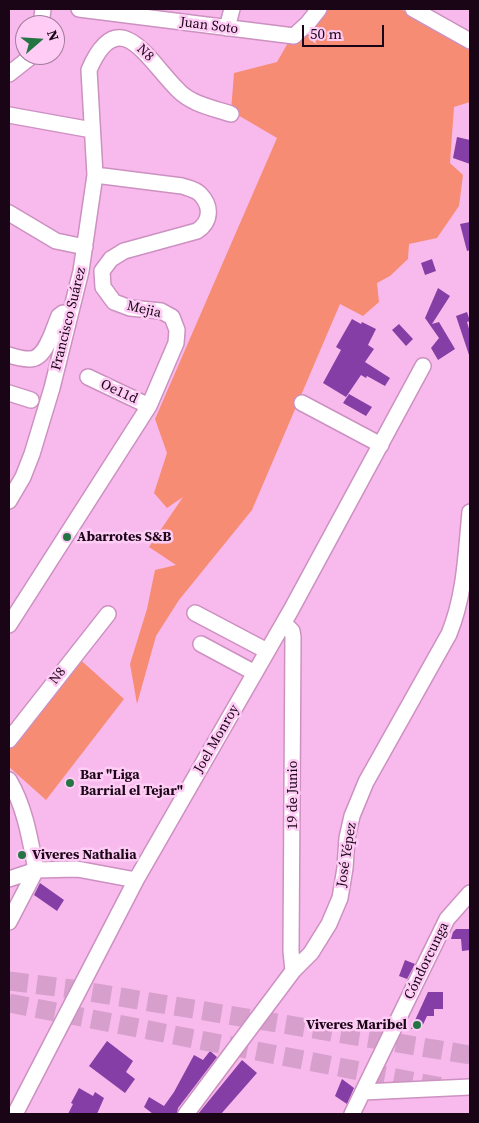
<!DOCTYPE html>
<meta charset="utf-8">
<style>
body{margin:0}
#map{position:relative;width:479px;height:1123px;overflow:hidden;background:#f8baec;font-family:"Source Serif 4",serif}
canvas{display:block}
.frame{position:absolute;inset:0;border:10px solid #1a0517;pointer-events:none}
.north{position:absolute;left:15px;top:15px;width:50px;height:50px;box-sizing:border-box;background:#feccf4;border:1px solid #a37c9c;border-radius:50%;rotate:71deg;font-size:14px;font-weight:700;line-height:20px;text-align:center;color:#1a0517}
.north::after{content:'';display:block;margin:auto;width:18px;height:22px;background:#247444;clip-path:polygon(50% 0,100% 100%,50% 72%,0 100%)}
.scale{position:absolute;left:302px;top:25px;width:82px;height:22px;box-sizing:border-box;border:2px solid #1a0517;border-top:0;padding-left:6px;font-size:15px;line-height:18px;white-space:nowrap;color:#1a0517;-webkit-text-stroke:4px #feccf4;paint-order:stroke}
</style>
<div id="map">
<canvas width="479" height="1123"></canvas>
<div class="frame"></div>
<div class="north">N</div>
<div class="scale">50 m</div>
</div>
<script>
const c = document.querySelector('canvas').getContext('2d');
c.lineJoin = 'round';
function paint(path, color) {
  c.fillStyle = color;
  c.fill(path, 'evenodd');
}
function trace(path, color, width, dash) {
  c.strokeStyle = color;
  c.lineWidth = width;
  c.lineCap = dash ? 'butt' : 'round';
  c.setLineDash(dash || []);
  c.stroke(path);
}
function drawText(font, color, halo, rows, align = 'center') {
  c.font = font + ' "Source Serif 4",serif';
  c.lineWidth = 5;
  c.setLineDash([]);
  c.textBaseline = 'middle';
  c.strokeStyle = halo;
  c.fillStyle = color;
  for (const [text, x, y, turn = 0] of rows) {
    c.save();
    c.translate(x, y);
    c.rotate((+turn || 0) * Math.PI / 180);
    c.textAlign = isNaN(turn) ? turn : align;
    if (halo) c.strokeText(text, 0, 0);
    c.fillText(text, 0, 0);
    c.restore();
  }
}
paint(new Path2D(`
 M324,9h77l69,42v51l-16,5 -4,56 13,12 -4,31 -22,32 -28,6 -1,15 -18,17 -13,7 2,19 -16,14 -23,-12 -88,206 -73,90 -23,36 -19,68 -7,-40 17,-55 8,-39 21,-5 -27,-18 34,-50 -16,11 -13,-15 13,-40 -12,-34 122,-281 -46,-27 3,-38 43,-11 12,-21z
 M75,655l49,44 -78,101 -37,-33v-23z`), '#f78c75');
paint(new Path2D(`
 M457,137l13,3v24l-17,-6z
 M470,222v28l-3,1 -7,-27z
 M432,259l4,12 -11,4 -4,-12z
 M438,288l12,8 -18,28 7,-2 16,27 -17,11 -7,-12 8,-10 -14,-20z
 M467,312l3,9 -3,1 3,10v23h-1l-13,-39z
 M352,319l9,5 1,-2 14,7 -8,16 6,4 -9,13 25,16 -5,8 -18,-10 -1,2 -5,-3 -15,22 -23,-14 18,-33 -5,-3z
 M399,324l14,15 -7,7 -14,-16z
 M349,394l23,13 -6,9 -23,-13z
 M40,883l24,17 -7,11 -23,-16z
 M456,929h14v21l-8,1 -1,-12h-10l2,-7z
 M405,960l10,4 -8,15 -8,-3z
 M428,992h15v17h-9v7h-7l-6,13h-10z
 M107,1041l26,20 -7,11 9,7 -10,14 -36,-27z
 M210,1051l7,6 -39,51 -1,6h-24l-9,-7 5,-10 15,9 10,-14 20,-37 9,5z
 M242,1060l15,13 -36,41h-23z
 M342,1079l12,9 -7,16 -12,-8z
 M79,1088l14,8 2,-4 9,6 -7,16h-29l5,-10 -2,-1z`), '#843ea5');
trace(new Path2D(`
 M9,981l63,8 398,66
 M9,1003l433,84`), '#d79fcc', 19, [19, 9]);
const minor = new Path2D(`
 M79,9l215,27 14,-13 11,-14
 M413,9l57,32
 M41,25l2,-16
 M227,28l5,-19
 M9,74l19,-15 3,-4
 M9,115l83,15
 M9,213l47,28 29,6
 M9,355c6,2 13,4 20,4 17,1 24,-30 30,-43l4,-3 6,2
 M88,377l61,29
 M9,393l22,7
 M302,403l79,42
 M9,501l14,-24 9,-23 20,-66 29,-117 14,-96 -6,-105c30,-70 60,-8 89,20 13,14 35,18 53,24
 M195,613l72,38
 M284,623l8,8 1,6 -2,314 2,20
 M9,625l140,-219 27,-63 1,-13 -5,-13 -11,-6 -31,-3 -16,-6 -11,-15 -1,-16 9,-12 13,-8 73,-20c14,-9 15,-25 3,-37 -5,-5 -12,-6 -18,-8l-87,-11
 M201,644l54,29
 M9,740l99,-126
 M9,780c16,27 21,59 27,90
 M9,879l27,-9 41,-1 59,11
 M9,922l27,-52
 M363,1092l107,-5
 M15,1114l121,-234 155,-270 132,-244
 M186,1114l107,-143 18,-18 18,-29 11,-26 5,-30 2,-30 5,-22 14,-34 83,-148c16,-39 17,-81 21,-122
 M352,1114l95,-195 23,-26`);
trace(minor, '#cc91c1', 18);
trace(minor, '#fff', 15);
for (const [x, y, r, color] of [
 [67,537,5,"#247444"],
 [70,783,5,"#247444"],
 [22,855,5,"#247444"],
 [417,1025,5,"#247444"]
]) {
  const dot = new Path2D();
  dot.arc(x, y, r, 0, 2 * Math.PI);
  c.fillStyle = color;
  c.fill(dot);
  trace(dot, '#feccf4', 2);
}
drawText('14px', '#1a0517', '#feccf4', [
 ["Juan Soto",209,26,7],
 ["N8",145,53,45],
 ["Mejia",144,310,13],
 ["Francisco Suárez",69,319,-76],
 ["Oe11d",119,392,25],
 ["N8",58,676,-52],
 ["Joel Monroy",217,739,-60],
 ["19 de Junio",293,795,-90],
 ["José Yépez",347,855,-81],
 ["Cóndorcunga",427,961,-64]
]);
drawText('bold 14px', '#1a0517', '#feccf4', [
 ["Abarrotes S&B",77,537],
 ["Bar \"Liga",80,775],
 ["Barrial el Tejar\"",80,791],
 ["Viveres Nathalia",32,855],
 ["Viveres Maribel",407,1025,"right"]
], 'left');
</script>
